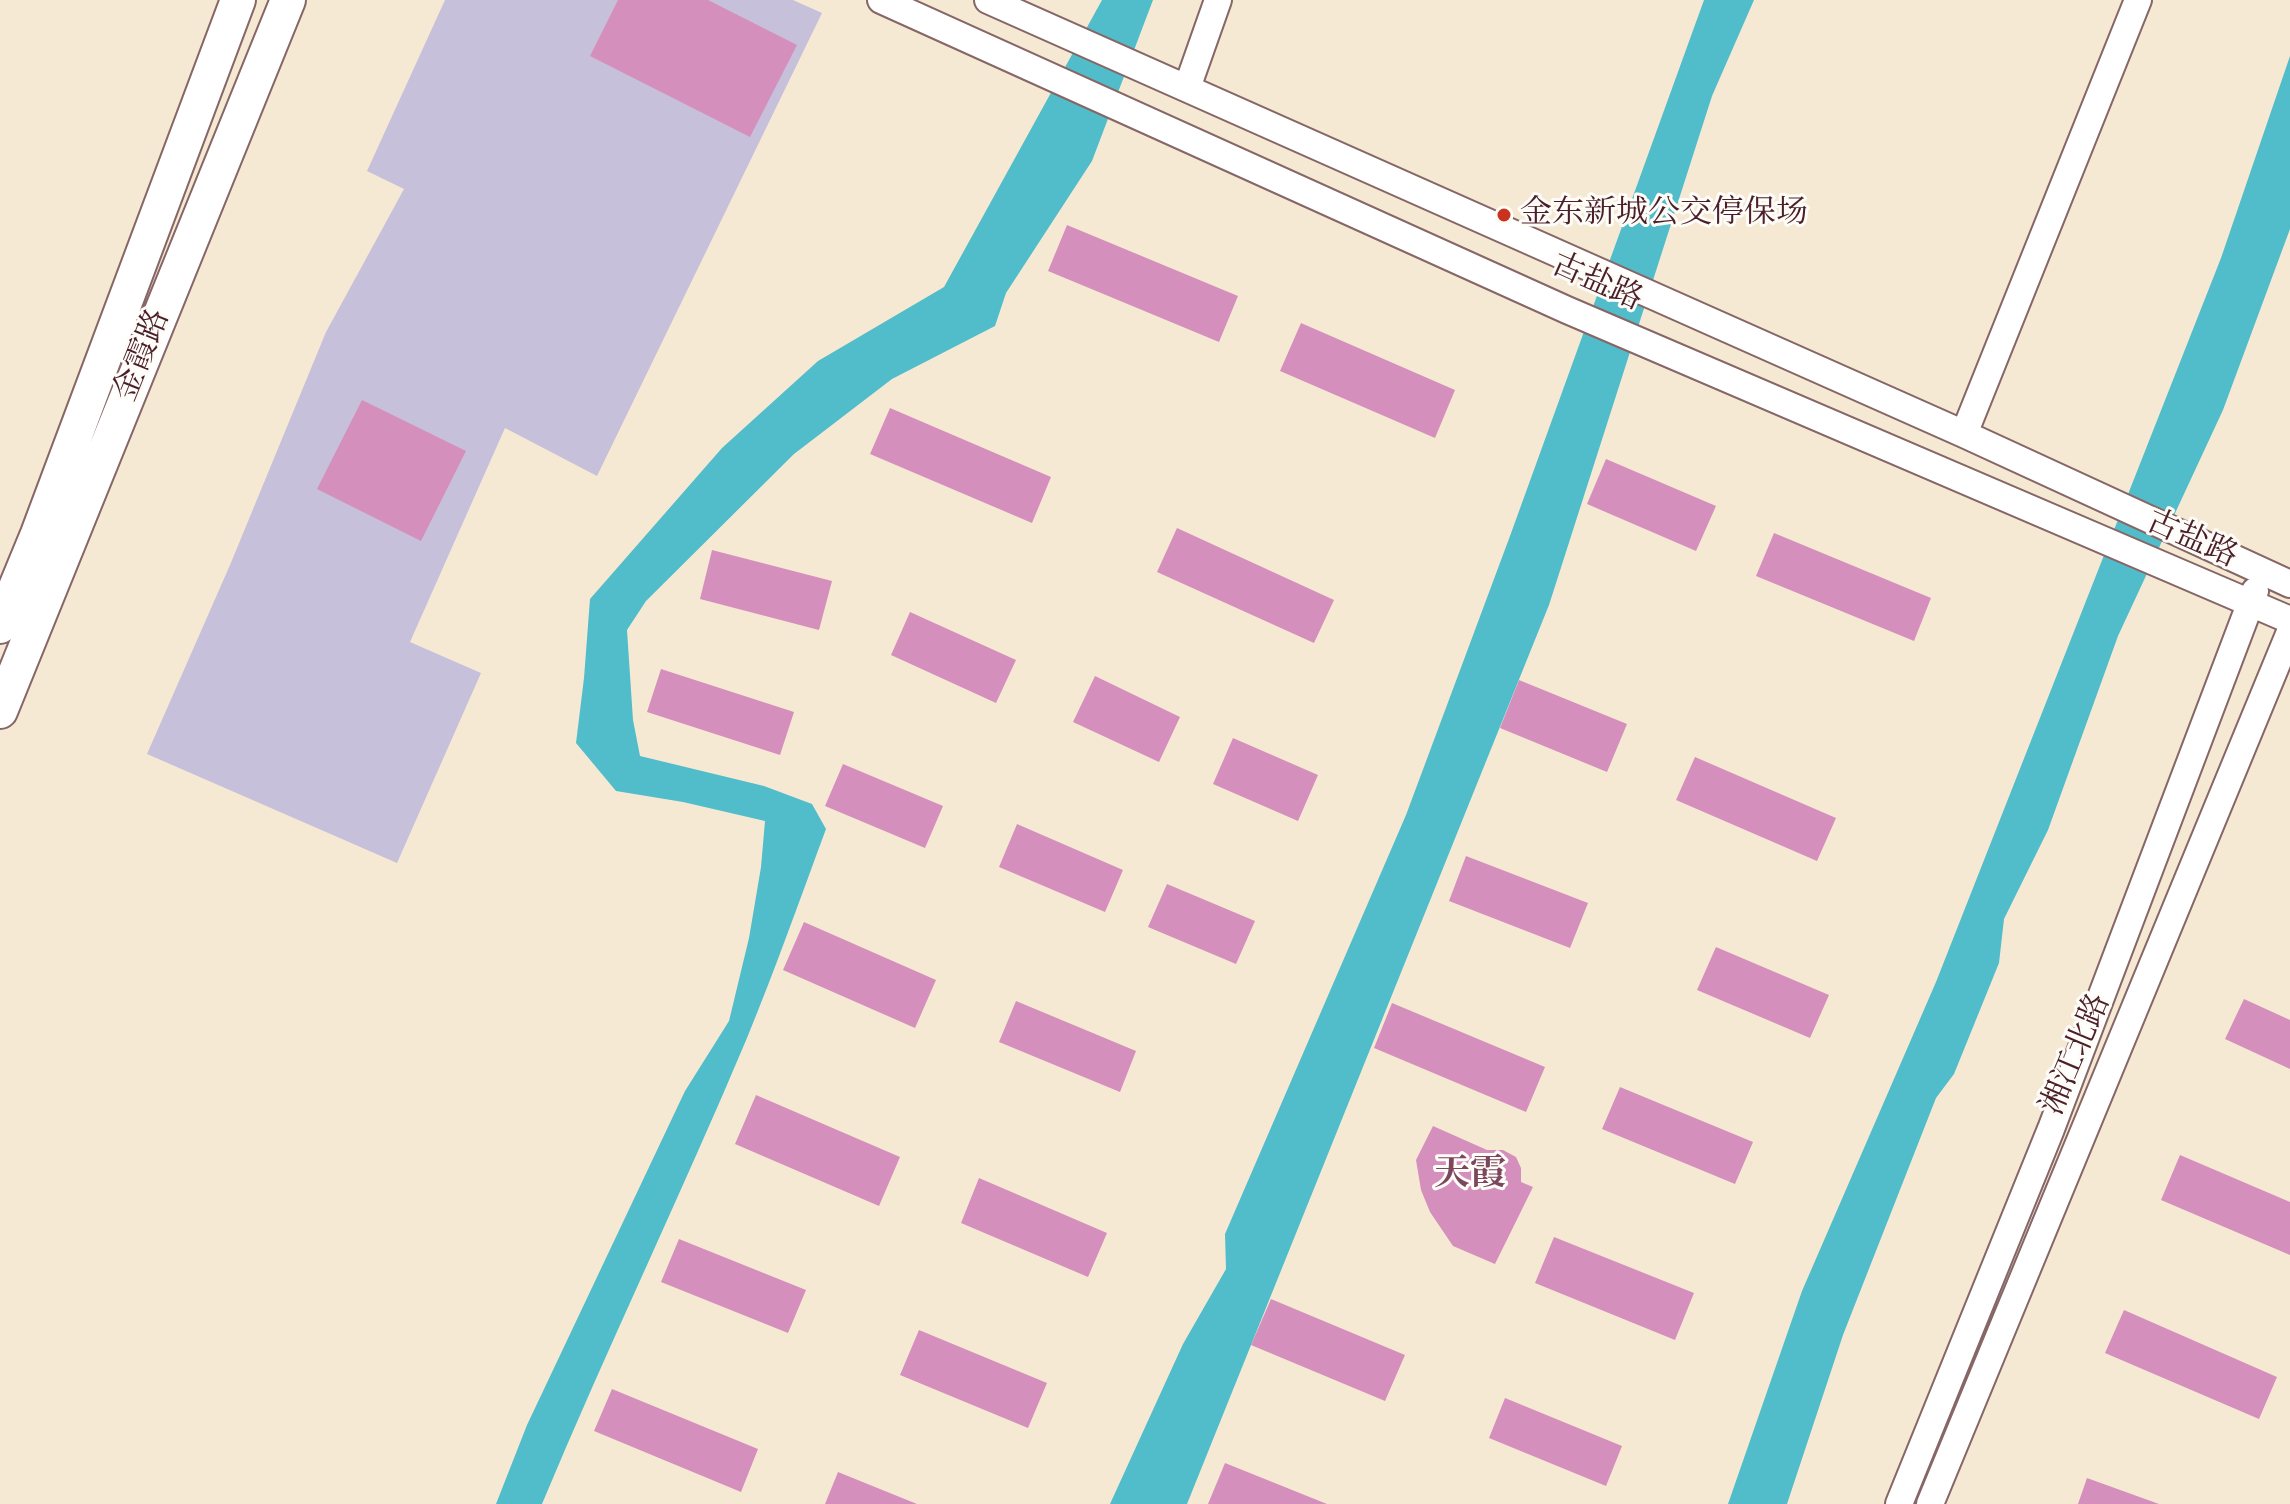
<!DOCTYPE html>
<meta charset="utf-8">
<style>
body{margin:0}
canvas{display:block;background:#f6e9d4}
</style>
<canvas width="2290" height="1504"></canvas>
<script>
const c = document.querySelector('canvas').getContext('2d');
c.lineJoin = 'round';
function paint(path, color) {
  c.fillStyle = color;
  c.fill(path, 'evenodd');
}
function trace(path, color, width, dash) {
  c.strokeStyle = color;
  c.lineWidth = width;
  c.lineCap = dash ? 'butt' : 'round';
  c.setLineDash(dash || []);
  c.stroke(path);
}
function drawText(font, color, halo, rows, align = 'center') {
  c.font = font + ' "IM FELL DW Pica","Noto Serif SC",serif';
  c.lineWidth = 6;
  c.setLineDash([]);
  c.textBaseline = 'middle';
  c.strokeStyle = halo;
  c.fillStyle = color;
  for (const [text, x, y, turn = 0] of rows) {
    c.save();
    c.translate(x, y);
    c.rotate((+turn || 0) * Math.PI / 180);
    c.textAlign = isNaN(turn) ? turn : align;
    if (halo) c.strokeText(text, 0, 0);
    c.fillText(text, 0, 0);
    c.restore();
  }
}
paint(new Path2D(`
 M445,0h348l29,13 -225,463 -92,-48 -95,214 71,31 -84,190 -250,-109 83,-189 96,-233 78,-143 -37,-18z`), '#c6c0da');
paint(new Path2D(`
 M1102,0h51l-61,161 -86,132 -11,33 -103,53 -98,75 -148,147 -19,29 6,90 7,36 124,30 48,18 14,25c-26,70 -51,141 -79,209 -66,157 -140,310 -205,466h-46l31,-79 158,-334 44,-70 20,-83 12,-71 4,-46 -82,-19 -67,-11 -40,-48 8,-65 6,-79 132,-151 96,-87 126,-74z
 M1704,0h50l-42,96 -163,509 -362,899h-77l73,-160 43,-75 -1,-35 181,-419 104,-279z
 M2290,56v173l-67,181 -105,226 -70,194 -44,89 -5,44 -45,111 -18,24 -93,237 -56,169h-59l74,-213 134,-309 285,-724z`), '#51bdcb');
paint(new Path2D(`
 M618,0h90l89,45 -47,92 -160,-81z
 M1067,225l171,71 -19,46 -171,-71z
 M1301,323l154,67 -20,48 -155,-67z
 M362,400l104,51 -45,90 -104,-52z
 M890,408l161,69 -19,46 -162,-69z
 M1606,459l110,47 -20,45 -109,-47z
 M1177,528l157,72 -20,43 -157,-71z
 M1774,533l157,65 -17,43 -158,-65z
 M712,550l120,31 -13,49 -119,-31z
 M910,612l106,48 -20,43 -105,-48z
 M661,669l133,43 -14,43 -133,-43z
 M1095,676l85,41 -21,45 -86,-40z
 M1519,680l108,44 -20,48 -107,-44z
 M1233,738l85,37 -20,46 -85,-37z
 M1695,757l141,61 -19,43 -141,-61z
 M843,764l100,42 -18,42 -100,-42z
 M1017,824l106,46 -18,42 -106,-45z
 M1466,856l122,47 -18,45 -121,-47z
 M1167,884l88,37 -19,43 -88,-37z
 M804,922l132,58 -21,48 -132,-58z
 M1716,947l113,48 -19,43 -113,-48z
 M2244,999l46,21v49l-65,-30z
 M1016,1001l120,50 -16,41 -121,-50z
 M1392,1003l153,64 -19,45 -152,-64z
 M1620,1087l133,55 -18,42 -133,-55z
 M756,1095l144,62 -21,49 -144,-62z
 M1433,1126l54,24h16l13,7 5,11v14l12,5 -38,77 -42,-18 -23,-34 -9,-22 -5,-30z
 M2180,1155l110,47v53l-129,-55z
 M979,1178l128,55 -19,44 -127,-54z
 M1554,1237l140,56 -19,47 -140,-57z
 M679,1239l127,51 -18,43 -127,-51z
 M1271,1299l134,56 -20,46 -134,-56z
 M2124,1310l153,67 -18,42 -154,-66z
 M919,1330l128,53 -19,45 -128,-53z
 M612,1389l146,60 -17,43 -147,-61z
 M1505,1398l117,48 -16,40 -117,-48z
 M1225,1463l102,41h-119z
 M838,1472l79,32h-92z
 M2087,1478l72,26h-81z`), '#d58fbd');
const minor = new Path2D(`
 M881,0l686,310 723,310
 M988,0l976,434 326,150
 M1187,88l31,-88
 M1964,434l174,-434
 M1899,1504l152,-375 204,-538
 M1930,1504l360,-872`);
const major = new Path2D(`
 M0,626l38,-92 200,-534
 M0,711l288,-711`);
trace(minor, '#866666', 30);
trace(major, '#866666', 38);
trace(minor, '#fff', 26);
trace(major, '#fff', 34);
for (const [x, y, r, color] of [
 [1504,215,8,"#c8321e"]
]) {
  const dot = new Path2D();
  dot.arc(x, y, r, 0, 2 * Math.PI);
  c.fillStyle = color;
  c.fill(dot);
  trace(dot, '#fdfcf7', 3);
}
drawText('32px', '#4a1f2b', '#fdfcf7', [
 ["金东新城公交停保场",1520,215]
], 'left');
drawText('32px', '#4a1f2b', '#fdfcf7', [
 ["古盐路",1596,284,24],
 ["金霞路",144,356,-68],
 ["古盐路",2191,541,24],
 ["湘江北路",2078,1055,-67]
]);
drawText('bold 36px', '#7b465e', '#fdfcf7', [
 ["天霞",1470,1177]
]);
</script>
